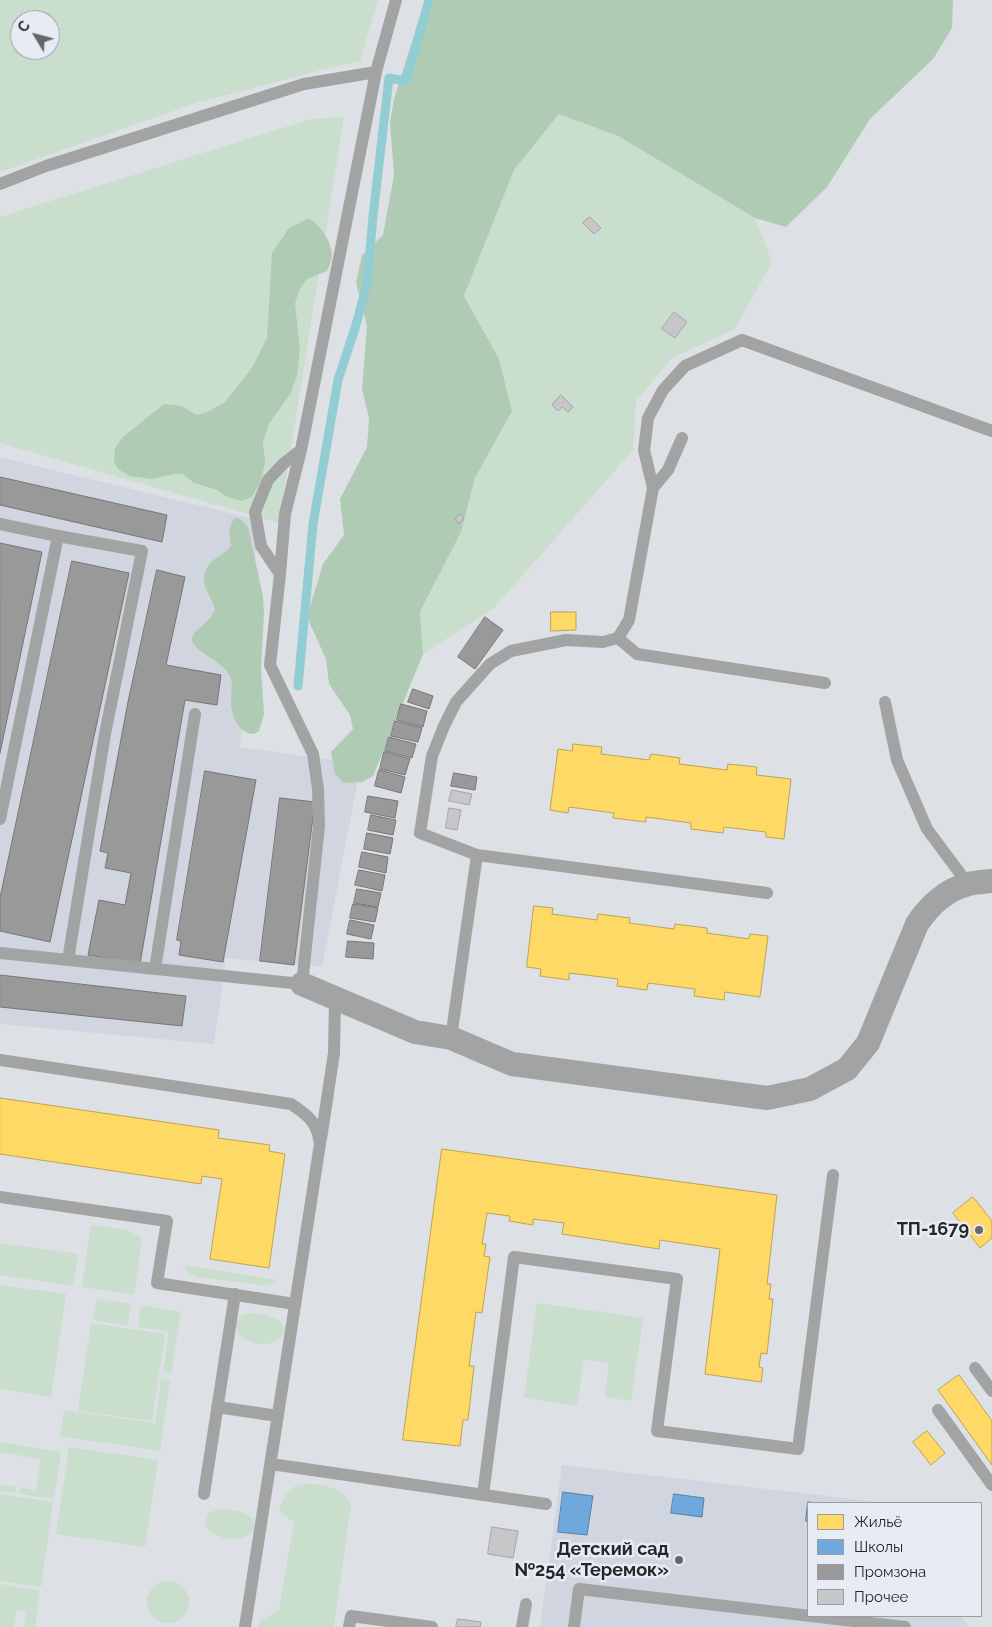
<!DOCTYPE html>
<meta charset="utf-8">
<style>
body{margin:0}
#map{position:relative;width:992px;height:1627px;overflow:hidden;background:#dde0e4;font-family:Raleway,sans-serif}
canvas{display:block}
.legend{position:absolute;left:807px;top:1502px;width:175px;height:115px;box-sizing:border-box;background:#e7ecf4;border:1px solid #999da2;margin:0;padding:6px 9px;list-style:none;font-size:15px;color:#242628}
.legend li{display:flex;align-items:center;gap:10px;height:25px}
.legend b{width:25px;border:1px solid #999da2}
.north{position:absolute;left:10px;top:10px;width:50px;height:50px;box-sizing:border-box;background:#e7ecf4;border:1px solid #999da2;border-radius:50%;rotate:307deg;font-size:14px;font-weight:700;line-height:20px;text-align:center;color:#242628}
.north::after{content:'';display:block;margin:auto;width:18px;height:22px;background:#65676a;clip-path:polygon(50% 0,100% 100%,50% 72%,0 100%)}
</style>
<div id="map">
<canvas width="992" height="1627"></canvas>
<ul class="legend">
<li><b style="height:14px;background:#ffd966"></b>Жильё</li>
<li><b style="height:14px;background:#6fa8dc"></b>Школы</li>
<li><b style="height:14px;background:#999"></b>Промзона</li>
<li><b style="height:14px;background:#c7c6c8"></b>Прочее</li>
</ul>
<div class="north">С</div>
</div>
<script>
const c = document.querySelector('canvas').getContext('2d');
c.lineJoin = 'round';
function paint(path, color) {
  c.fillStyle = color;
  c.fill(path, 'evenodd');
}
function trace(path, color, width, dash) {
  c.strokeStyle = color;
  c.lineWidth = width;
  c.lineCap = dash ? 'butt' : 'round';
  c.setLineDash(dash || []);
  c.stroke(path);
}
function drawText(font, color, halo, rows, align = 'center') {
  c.font = font + ' Raleway,sans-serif';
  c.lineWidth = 5;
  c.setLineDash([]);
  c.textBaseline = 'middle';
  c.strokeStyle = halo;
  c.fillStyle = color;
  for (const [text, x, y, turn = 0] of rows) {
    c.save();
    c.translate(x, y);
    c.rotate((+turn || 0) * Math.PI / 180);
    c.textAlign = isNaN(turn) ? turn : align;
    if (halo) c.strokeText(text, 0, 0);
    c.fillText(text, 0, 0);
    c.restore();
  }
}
paint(new Path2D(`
 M0,457l258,63 -18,227 121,17 -39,203 -96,-9 -12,86 -214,-20z
 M562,1465l325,38h-79v113h153l7,11h-428z`), '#d0d5df');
paint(new Path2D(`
 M0,0h378l-18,61 -39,9 -125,33 -196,69zM20,20h30v30h-30z
 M559,114l59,22 137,82 17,44 -37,67 -63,29 -36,43 -3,49 -139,158 -71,46 -3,-41 41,-81 14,-54 37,-67 -13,-52 -35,-63 50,-126z
 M344,117l-65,406 -279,-80v-226l311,-98z
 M91,1225c14,2 42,3 51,14l-8,56 -52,-8z
 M0,1243l78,11 -5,32 -73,-11z
 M182,1265l95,15 -4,4 -10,1 -66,-8 -8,-3z
 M0,1285l66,9 -15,103 -51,-8z
 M97,1299l34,5 -3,22 -35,-6z
 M537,1303l106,15 -12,83 -26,-4 4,-34 -25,-4 -7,47 -53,-8z
 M141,1305l40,7 -10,61 -8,-1 6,-40 -31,-5z
 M249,1313c13,1 31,2 36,16 -6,27 -57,13 -48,-8 2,-5 7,-7 12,-8z
 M91,1323l74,11 -13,87 -74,-10z
 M161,1379l9,1 -10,71 -100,-15 4,-26 91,13z
 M0,1442l61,10 -7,47 -35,-5 1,-7 16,3 5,-31 -41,-7z
 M69,1447l89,13 -13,87 -89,-13z
 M0,1484l16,3v6l-16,-2z
 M300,1484c17,-1 44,2 51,21l-17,122h-76l2,-6 19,-11 15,-87 -15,-13c4,-12 9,-21 21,-26z
 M0,1494l53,8 -12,85 -41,-6z
 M219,1509c12,1 32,2 36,15 -5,24 -41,17 -50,0l3,-11z
 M147 1602a21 21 0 1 1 42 0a21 21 0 1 1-42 0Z
 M0,1584l40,7 -5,36h-11l2,-16 -9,-2 -3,18h-14z`), '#c9decc');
paint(new Path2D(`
 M425,0h528l-1,28 -19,31 -63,60 -43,68 -41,40 -31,-9 -137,-82 -59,-22 -45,56 -50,126 35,63 13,52 -37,67 -14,54 -41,80 3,42 -50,122 -11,6 -18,1 -9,-9 -4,-22 22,-23 -3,-14 -21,-31 -3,-25 -19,-42 16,-53 21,-29 -4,-36 27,-52 2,-29 -7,-29 5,-63 -11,-43 6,-28 21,-20 11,-60 -4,-53 4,-23z
 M309,218c11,8 23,23 23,37 0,5 -3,11 -5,16l-20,8 -8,11 -4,14 5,45 -3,27 -7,18 -21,30 -6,18 2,21 -5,20 -8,14 -10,4 -15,-4 -10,-7 -23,-7 -11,-9h-9l-23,5 -22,-3 -11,-7 -4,-7 1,-14 8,-11 41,-33 17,2 16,9 10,-3 18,-10 27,-34 15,-30 5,-85 17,-25z
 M234,518h5l9,9 15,69 1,18 -3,55 3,45 -5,17 -5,3c-15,0 -22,-17 -23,-31 -1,-9 3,-18 -1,-27 -7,-15 -38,-25 -38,-37 1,-10 19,-16 23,-30 -7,-20 -21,-32 0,-50 6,-5 12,-7 16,-13l-2,-16z`), '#b0cbb4');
const homes = new Path2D(`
 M551,612h25v18l-25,1z
 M573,744l29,3 -1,7 48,6 2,-6 29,4 -1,6 48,6 1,-6 29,3 -1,8 35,4 -7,60 -18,-2v-5l-42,-5 -1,6 -32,-4v-6l-45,-6v5l-33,-4 1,-5 -45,-6 -1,6 -18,-3 8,-61 14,2z
 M534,906l19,2 -1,6 45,6 1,-6 32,4 -1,5 45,6 1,-5 32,4v5l42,6 1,-5 18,2 -8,61 -35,-5 -1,8 -30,-4 1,-7 -47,-6 -1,7 -30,-4 1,-7 -49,-6v7l-29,-4 1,-7 -14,-2z
 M0,1098l219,32 -1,8 52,7 -1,6 16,3 -16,114 -59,-9 12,-80 -20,-3 -1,8 -201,-30z
 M442,1149l335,46 -10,89h4l-2,15h4l-6,55 -6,-1 -2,14 4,1 -2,14 -56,-8 15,-125 -60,-9 -1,9 -97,-15 2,-11 -31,-4v6l-24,-4 1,-5 -23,-3 -5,31h4l-2,12 6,1 -8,56 -6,-1 -7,54h5l-6,54h-5l-3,26 -57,-6z
 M973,1197l19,24v17l-12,10 -27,-35z
 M959,1375l33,46v44l-54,-75z
 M927,1431l18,22 -14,12 -18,-23z`);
paint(homes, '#ffd966');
trace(homes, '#bda353', 1);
const schools = new Path2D(`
 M563,1492l30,4 -6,39 -29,-3z
 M674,1494l30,4 -2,19 -31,-4z
 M808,1502l9,1h-9v19l-2,-1z`);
paint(schools, '#6fa8dc');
trace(schools, '#5881a6', 1);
const industry = new Path2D(`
 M0,477l167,38 -5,27 -162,-37z
 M0,543l42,9 -42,201z
 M72,561l57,12 -79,369 -50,-11v-33z
 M157,570l28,7 -19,88 55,10 -4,30 -32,-5 -45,264 -52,-9 11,-55 26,5 6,-32 -26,-5 3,-15 -8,-2 28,-149z
 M485,617l18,13 -28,39 -17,-12z
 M413,689l20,7 -4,13 -21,-7z
 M401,704l26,7 -4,16 -26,-7z
 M395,721l27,7 -4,14 -27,-6z
 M389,737l27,7 -4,14 -27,-7z
 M384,752l26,7 -5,16 -25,-6z
 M379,770l26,7 -4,16 -26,-7z
 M205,771l51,9 -33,182 -44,-7 2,-14 -4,-1z
 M454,773l23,4 -2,13 -24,-4z
 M368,796l30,5 -3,17 -30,-6z
 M280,798l35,4 -21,163 -34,-4z
 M371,815l25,5 -3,15 -25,-5z
 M367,833l26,5 -3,16 -26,-5z
 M362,852l26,5 -2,16 -27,-6z
 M359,870l26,5 -3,16 -27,-6z
 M357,889l24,4 -3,14 -24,-4z
 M353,904l25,4 -3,14 -25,-4z
 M350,920l24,5 -3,14 -24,-5z
 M348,941l26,2 -1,16 -27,-2z
 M0,975l186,21 -4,30 -182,-19z`);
paint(industry, '#999');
trace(industry, '#767677', 1);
trace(new Path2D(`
 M298,686l15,-162 25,-144 18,-55 11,-41 6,-68 16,-138 17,3 23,-81`), '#92cdd4', 9);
const building = new Path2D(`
 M590,217l11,11 -7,6 -11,-11z
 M674,312l13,10 -12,16 -13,-9z
 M561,395l12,12 -5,5 -6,-5 -4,4 -6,-6z
 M461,514l3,4 -5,6 -4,-5z
 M452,790l20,4 -3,11 -20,-4z
 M449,808l12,2 -4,20 -11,-2z
 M492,1527l26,4 -5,27 -25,-4z
 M458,1619l23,3 -1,5h-24z`);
paint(building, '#c7c6c8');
trace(building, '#a5a5a6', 1);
trace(new Path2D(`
 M0,184l46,-18 258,-82 72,-12
 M653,488l15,-18 14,-32
 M0,524l58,12 -58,283
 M58,536l84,15 -37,183 -37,226
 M280,574l-19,-28 -6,-34 13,-32 15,-16 18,-14
 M618,638l11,-18 24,-132 -9,-38 4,-32 15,-28 22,-24 57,-26 250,91
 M885,702l12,58 30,69 41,55
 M767,893l-290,-38 -57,-22 12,-77 12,-30 12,-24 34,-38 21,-13 55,-11 37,2 15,-4 19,16 188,29
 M0,953l302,31 17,-158 -1,-37 -5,-35 -43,-89 10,-91 5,-60 16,-64 75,-378 20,-72
 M155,969l40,-255
 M451,1038l26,-183
 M0,1060l291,44c18,12 26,18 29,40l-75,483
 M321,1139l13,-86 1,-55
 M0,1197l167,24 -10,62 138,21
 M975,1368l17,23
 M217,1407l61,9
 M938,1410l54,75
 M271,1464l275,40
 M204,1494l31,-200
 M483,1495l31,-238 163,22 -20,152 141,18 35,-274
 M349,1627l2,-11 81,11
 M522,1627l4,-23
 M574,1627l5,-38 326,38`), '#a2a3a3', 12);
trace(new Path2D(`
 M302,984l113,48 36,6 61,26 255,34 43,-9 37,-20 21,-26 49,-119c12,-18 30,-35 52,-40 7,-2 15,-2 23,-3`), '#a2a3a3', 24);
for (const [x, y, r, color] of [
 [979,1230,5,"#65676a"],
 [679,1560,5,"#65676a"]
]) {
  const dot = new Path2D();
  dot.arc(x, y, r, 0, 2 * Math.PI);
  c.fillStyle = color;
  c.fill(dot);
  trace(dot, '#e7ecf4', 2);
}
drawText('bold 18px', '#242628', '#e7ecf4', [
 ["ТП-1679",969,1230],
 ["Детский сад",669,1550],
 ["№254 «Теремок»",669,1571]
], 'right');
</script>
